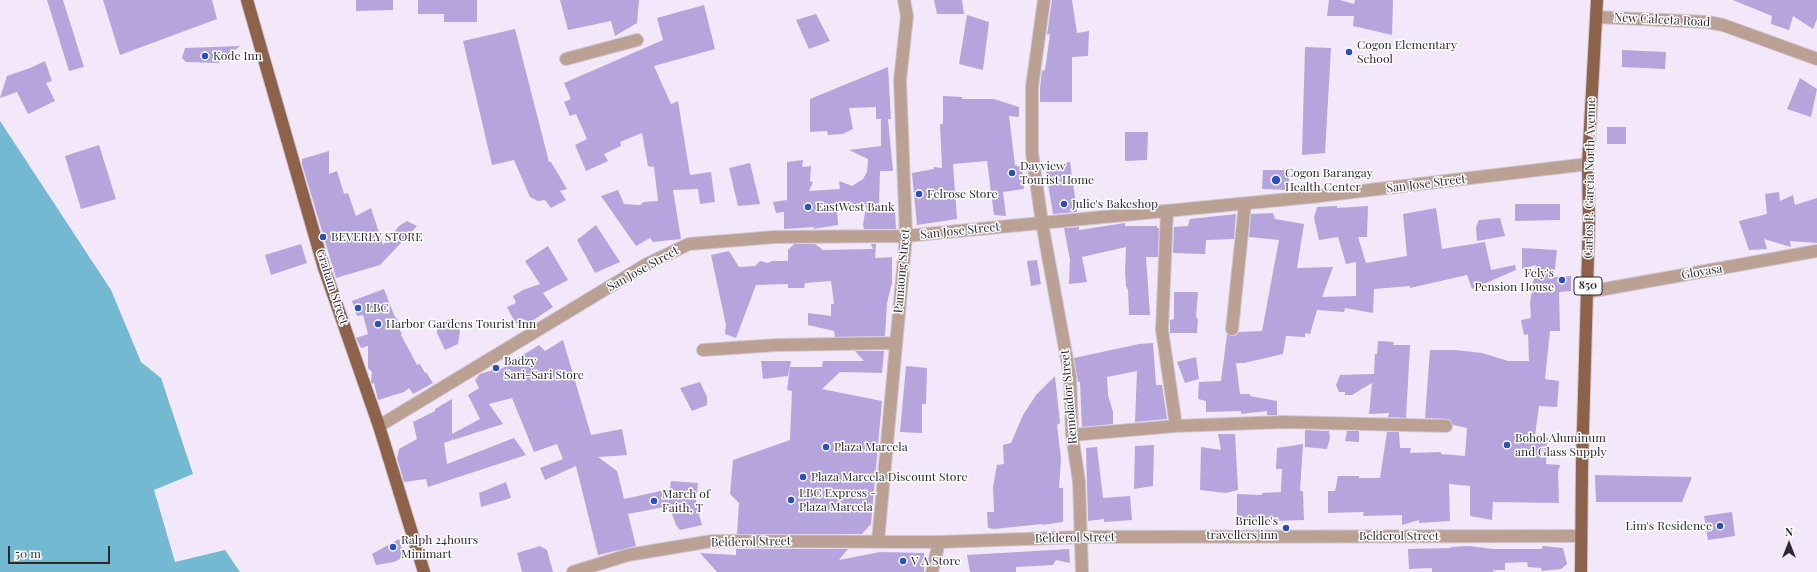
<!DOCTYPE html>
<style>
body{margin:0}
#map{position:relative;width:1817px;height:572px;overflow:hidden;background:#f2e8f9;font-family:"Playfair Display",serif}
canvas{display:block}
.north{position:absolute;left:1769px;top:524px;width:40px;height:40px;-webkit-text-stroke:3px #fff;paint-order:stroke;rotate:0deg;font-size:11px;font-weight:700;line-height:16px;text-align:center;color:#2d2930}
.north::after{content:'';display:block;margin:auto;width:14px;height:18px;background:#2d2930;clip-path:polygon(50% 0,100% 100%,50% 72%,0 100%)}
.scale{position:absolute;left:8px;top:546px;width:102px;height:18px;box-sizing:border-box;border:2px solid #2d2930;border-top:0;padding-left:5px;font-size:12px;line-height:14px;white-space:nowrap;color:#2d2930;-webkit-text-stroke:3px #fff;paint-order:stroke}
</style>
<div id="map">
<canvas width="1817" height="572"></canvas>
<div class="north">N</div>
<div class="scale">50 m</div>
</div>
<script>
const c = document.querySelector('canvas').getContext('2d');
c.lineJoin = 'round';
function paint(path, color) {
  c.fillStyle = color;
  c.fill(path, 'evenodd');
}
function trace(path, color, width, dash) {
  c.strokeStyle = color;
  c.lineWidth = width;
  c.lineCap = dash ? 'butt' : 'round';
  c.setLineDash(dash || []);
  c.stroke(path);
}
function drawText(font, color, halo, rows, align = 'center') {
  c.font = font + ' "Playfair Display",serif';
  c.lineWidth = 3;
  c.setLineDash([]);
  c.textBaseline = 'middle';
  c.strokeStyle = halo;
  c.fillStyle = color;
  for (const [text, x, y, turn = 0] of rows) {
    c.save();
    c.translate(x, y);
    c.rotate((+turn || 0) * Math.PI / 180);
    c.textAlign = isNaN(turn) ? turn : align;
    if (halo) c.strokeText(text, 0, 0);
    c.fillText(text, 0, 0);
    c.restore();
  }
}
paint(new Path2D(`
 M0,121l111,169 30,72 20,16 32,96 -39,16 21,72 50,-12 15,22h-240z`), '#72b9d1');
paint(new Path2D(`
 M47,0h16l21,67 -15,4z
 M103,0h109l5,19 -97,36z
 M356,0h37v10l-37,1z
 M418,0h59v22h-33v-8h-26z
 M560,0h79l-2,23 -22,13 -4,-15 -43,9z
 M934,0h28l2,14h-27z
 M1052,0h20l5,33 12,-2 -1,25 -16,1v45h-32v-14l2,-17 3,-1 5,-36 -3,1z
 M1329,0h11l14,4 1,-4h38l-1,35 -39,-9 1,-10h-27z
 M1733,0h84v19l-4,10 -20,-13 -4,14 -18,-6 1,-8z
 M704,5l11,44 -61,17 17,38 7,-3 12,74 21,-3 4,30 -15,2 -2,-15 -25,1 8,49 -28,3 -3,-4 -14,8 -35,-50 17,-6 6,14 16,1 4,-3 14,-1 -4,-34 -6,-1 -6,-33 -22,9 1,4 -17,8 4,7 -22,10 -11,-26 12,-6 -11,-25 -6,2 -6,-14 7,-3 -7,-16 99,-43 -6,-22z
 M816,14l14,27 -21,8 -13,-29z
 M967,15l22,7 -6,48 -24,-6z
 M515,29l34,133h2l16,27 -7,2 6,9 -15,8 -6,-8 -7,1 -8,-4 -16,-37 -22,5 -29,-124z
 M240,46l-21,17 -33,-1 -4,-4 3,-10z
 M1305,47l26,1 -6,105 -23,2z
 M1622,50l44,2 -1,17 -43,-2z
 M45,61l7,20 -6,2 9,18 -27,13 -11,-22 -17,6 7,-22 23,-8z
 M888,67l3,52h-3l5,52h-13l-1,36h7l2,2 7,1 1,19h-32l-1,-4 3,-18 -26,-2v2h-3l1,18 -25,4 2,-2 -31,2v-17l-8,1 -3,-11 14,-2v-38l16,-2 -1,7 9,-1 -1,15 3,1 -4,9 31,-2 -1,-8 13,5 11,-7 4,-7 1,-13 -19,-9 32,-4v-27h-5v-12l-27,1 4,21 -10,5 -15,1 -1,-4 -17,1v-33z
 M1800,78l17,11 -6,28 -24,-8z
 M943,96l19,1v2h32l25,8v10l-10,-1 6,49 7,3 2,21 -21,3 3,24 -12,-1 -7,-54 -34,3 4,55 -40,6 -5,-52 22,-4v-2l8,1 -2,-44h3z
 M1607,127h19v17h-19z
 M1125,132h23l-1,28 -22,1z
 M99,145l17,54 -35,10 -16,-53z
 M329,151v23l8,-3 7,23 4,-1 8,23 15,-8 12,37 16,-19 8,-5 10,5 -37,39 -44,13 -34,-114v-5z
 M1070,162l7,50 -24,2 -8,-48z
 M750,163l10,41 -22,2 -9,-38z
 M1263,170h26v20l-27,-1z
 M1779,192l1,9 13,-6 2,10 22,-7v45l-27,-2 1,6 -27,-8 3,10 -18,1 -10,-29 28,-7 -2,-20z
 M1515,204h45v16l-45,1z
 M1337,206v2l31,-2 -1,31h-9l8,26 41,-7 -4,-42 33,-6 6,41 43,-7 6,28 24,-5 1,5 -44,19 -5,-14 -57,13v-2l-36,3 -1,24 -28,-5 -1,4 -27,-2 -7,24 -5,-1v4l-19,-1 -3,18 -39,9h-8l4,31h10v2l27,5v14h-10v-4l-26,3v-3l-35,1v-11l-8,-2 1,-17 22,-1 6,-47 5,2h3l4,-4 23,-1 17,-91 -30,-3 2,-23 22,-1 2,6 29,5 -7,44 36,-1 -11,30 34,-1v-34l-10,2 -8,-27 -19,3 -5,-22 3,-11z
 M1236,214l-2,25 -28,1 -1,14 -32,-1 1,-26 14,-1 2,-7z
 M1500,218l5,18 -28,5 -1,-14 3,-7z
 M1125,223v3h32v2h2l-1,29h-12l4,58h-21l-1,-25 -2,-4 -1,-15 1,-24 -44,10 5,25 -18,2 1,-24 -6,-32 15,-1v3z
 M596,225l24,37 -25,11 -18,-33z
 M301,244l6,19 -36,12 -6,-20z
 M794,244h21l8,6 50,-1 -2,-5h5l-1,14 17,-1v26l-5,20 -2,33 -50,1 -1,-6 -26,-6v-12l23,3v-12h3l-3,-23 -26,2 -1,5h-16v-4l-32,1 -20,53 -11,-4 1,-9 -15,-70 18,-4 10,16 16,-1 5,-5 8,2 4,-2h16v-11z
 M548,246l20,34 -25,13 10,14 -27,18 -1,-6 -9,5 -9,-17 9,-4 -3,-7 10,-6 17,-6 -15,-23z
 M1522,248l35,2 -3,27 17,-1v15l-12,1 1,39h-10l-5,48 14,2 -2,26 -18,-1 -4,30 13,2 -2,26 14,1 -2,7 1,31 -66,-1 -1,18 -22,-4v-30l-21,-2 1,37 -31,2v-3l-17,5v-10l-39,1 1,-4 -36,1v-22h7l3,-15h21v2h21l7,-46h12l1,16h11l-1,5 31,-1v2l24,2 2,-28 -14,-3 -3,-5 -3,-1 -22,-1 5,-68h25l27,3 26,8h21l-1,-27 -4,1 -3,-15 10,-2 -1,-15 6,-38 -14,4z
 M1037,260l4,24 -10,2 -4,-25z
 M384,289l10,26 6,8 -4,1 6,10 -1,1 16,30 3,-1 5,9 1,-1 7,11 -20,11 -4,-6 -5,4 -26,8 -4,-17 -2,1 -1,-2 1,-10 -4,-4v-22l-7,2 -5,-10 12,-4 -5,-19 -6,1 -5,-15z
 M1174,292h24l-2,25 2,2 -1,14h-27v-13l4,-1z
 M452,318l8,13 -2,13 -13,6 -8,-17v-8z
 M563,340l28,95 31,-6 5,26 -29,2 19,14 7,28 46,-10 1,-8 27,2 -2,19 6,23 -22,5 -4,-5 -7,-19 -41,8 8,32 -38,9 -22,-89 -31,14 -5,-12 23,-9 -6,-15 -23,8 -22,-54 -23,6 14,20 -50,16 -1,-2v2l-8,3 3,21 67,-26 12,17 -98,32 -2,-8 -22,3 -7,-24 2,-9 18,-10 -4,-17 22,-11v-2l17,-10v35l28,-15 -12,-24 11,-7 -4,-8 5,-6 10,-3 8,-6 3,4 38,-24 6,6z
 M1378,341l16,1 -1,3h17l-4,73 -18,-1 1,-4 -20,1 3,-31 -20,12h-7v-3h-6l-3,-7 4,-10 34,-1 1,-20h2z
 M1153,343l3,42h6l5,34 -32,3 2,-51 -30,6 1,18 5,17v12l-31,3 -2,-45h-2l-4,-24 65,-14z
 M855,351h29l-2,22 -42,-1 -18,17 60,12 -11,123 -9,10h-125l2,-31 -9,-9 3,-34 57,-20 2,-49 -5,-1 3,-23h32l1,-6h41z
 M1196,357l3,22 -14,4 -8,-21z
 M761,361h30l-3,15 -25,3z
 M906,366l21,2 -1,36h-4v29l-22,-1z
 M1055,376l5,47 -3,2 4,34 -2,29h4v34l-21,3v-1l-48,5 -6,-1 -1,-16h7l-1,-25 4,-22 7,-1 -1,-19 8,-2 12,-28 13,-20z
 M700,382l7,15v8l-15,6 -12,-23z
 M1305,430l24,1 1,7 -3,11 -22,-2z
 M1347,431h12v11l-14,-1z
 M1218,434h17l3,56 -12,3 -26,-3 1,-43 20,3z
 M1303,444l-3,47h3l1,29 -31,1v2h-12l-12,-1 -1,-2h-11v-26l25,1v-2l19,-1 1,-23h-6l1,-21z
 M1154,445l-1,41 -19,3 1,-43z
 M1097,447l6,51 27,-2 2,24 -28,2v-3l-16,2 -2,-73z
 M1595,475l97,2 -10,25h-86z
 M506,482l5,16 -30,9 -2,-14z
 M1732,512l3,24 -27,4 -4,-24z
 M399,539l5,18 -10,5 -18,3 -4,-11z
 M540,546l7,4 6,22h-31l-5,-19z
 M1469,546l24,3h48l2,-3 20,2 4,16 -6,5 -19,2 -1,-3 -13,-1 -1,-5 -22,1v7h-12l1,2h-62v-4l-23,1 -1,-20 43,-1v-1z
 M736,549h112l-9,11 41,-8 44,1v19h-207l-17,-19 36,2z
 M1069,549l1,14 -14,-3 -3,5 -37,2v5h-46l-3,-17z`), '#b5a5dc');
const minor = new Path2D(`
 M1044,0l-12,87v66l10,70 28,153 2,59 7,47 3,90
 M1596,17l111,5 16,3 94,34
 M566,59l71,-19
 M1167,211l-5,119 14,96
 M1588,292l229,-41
 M1232,329l13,-125
 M703,350l74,-5 118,-2
 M379,426l268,-162 42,-20 86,-7 131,-1 405,-39 277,-33
 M1072,435l104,-9 108,-4 162,4
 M878,541l28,-305 -6,-156 7,-64 -3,-16
 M573,572l55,-17 84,-14 227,1 142,-5 500,-1
 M932,572l7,-30`);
const major = new Path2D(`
 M247,0l77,268 55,158 45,146
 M1581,572l1,-108 7,-243 -1,-57 9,-164`);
trace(minor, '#cfc6d5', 14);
trace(major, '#cfc6d5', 14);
trace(minor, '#baa193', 12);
trace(major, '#8d6248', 12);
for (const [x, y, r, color] of [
 [1349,52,4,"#2a50c0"],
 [205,56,4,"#2a50c0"],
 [1012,173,4,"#2a50c0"],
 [1276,180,5,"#2a50c0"],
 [919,194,4,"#2a50c0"],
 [1064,204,4,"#2a50c0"],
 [808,207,4,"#2a50c0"],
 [323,237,4,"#2a50c0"],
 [1562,280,4,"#2a50c0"],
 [358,308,4,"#2a50c0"],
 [378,324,4,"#2a50c0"],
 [496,368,4,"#2a50c0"],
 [1507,445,4,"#2a50c0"],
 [826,447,4,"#2a50c0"],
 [803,477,4,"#2a50c0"],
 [791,500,4,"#2a50c0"],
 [654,501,4,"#2a50c0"],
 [1720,526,4,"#2a50c0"],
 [1286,528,4,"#2a50c0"],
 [393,547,4,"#2a50c0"],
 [903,561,4,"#2a50c0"]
]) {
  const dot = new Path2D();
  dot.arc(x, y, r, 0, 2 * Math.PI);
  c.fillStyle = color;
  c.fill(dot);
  trace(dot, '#fff', 1.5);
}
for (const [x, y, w] of [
 [1588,286,28]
]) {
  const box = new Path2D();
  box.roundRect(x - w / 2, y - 9, w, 18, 3);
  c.fillStyle = '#fff';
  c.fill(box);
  trace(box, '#2d2930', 1);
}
drawText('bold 11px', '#2d2930', null, [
 ["850",1588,286]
]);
drawText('12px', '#2d2930', '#fff', [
 ["New Calceta Road",1662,20,3],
 ["Carlos P. Garcia North Avenue",1590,178,-89],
 ["San Jose Street",1426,184,-7],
 ["San Jose Street",960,231,-6],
 ["San Jose Street",643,269,-29],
 ["Pamaong Street",902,271,-85],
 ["Glovasa",1702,272,-10],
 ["Graham Street",332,287,72],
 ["Remolador Street",1069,397,-95],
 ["Belderol Street",1399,536],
 ["Belderol Street",1075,538,-1],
 ["Belderol Street",751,542,-1]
]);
drawText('12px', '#2d2930', '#fff', [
 ["Cogon Elementary",1357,45],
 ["School",1357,59],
 ["Kode Inn",213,56],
 ["Dayview",1020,166],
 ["Tourist Home",1020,180],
 ["Cogon Barangay",1285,173],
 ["Health Center",1285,187],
 ["Felrose Store",927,194],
 ["Julie's Bakeshop",1072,204],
 ["EastWest Bank",816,207],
 ["BEVERLY STORE",331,237],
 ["Fely's",1554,273,"right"],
 ["Pension House",1554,287,"right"],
 ["LBC",366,308],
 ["Harbor Gardens Tourist Inn",386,324],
 ["Badzy",504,361],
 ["Sari-Sari Store",504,375],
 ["Bohol Aluminum",1515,438],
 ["and Glass Supply",1515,452],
 ["Plaza Marcela",834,447],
 ["Plaza Marcela Discount Store",811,477],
 ["LBC Express -",799,493],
 ["Plaza Marcela",799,507],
 ["March of",662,494],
 ["Faith, T",662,508],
 ["Brielle's",1278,521,"right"],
 ["travellers inn",1278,535,"right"],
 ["Lim's Residence",1712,526,"right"],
 ["Ralph 24hours",401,540],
 ["Minimart",401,554],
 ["V A Store",911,561]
], 'left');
</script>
